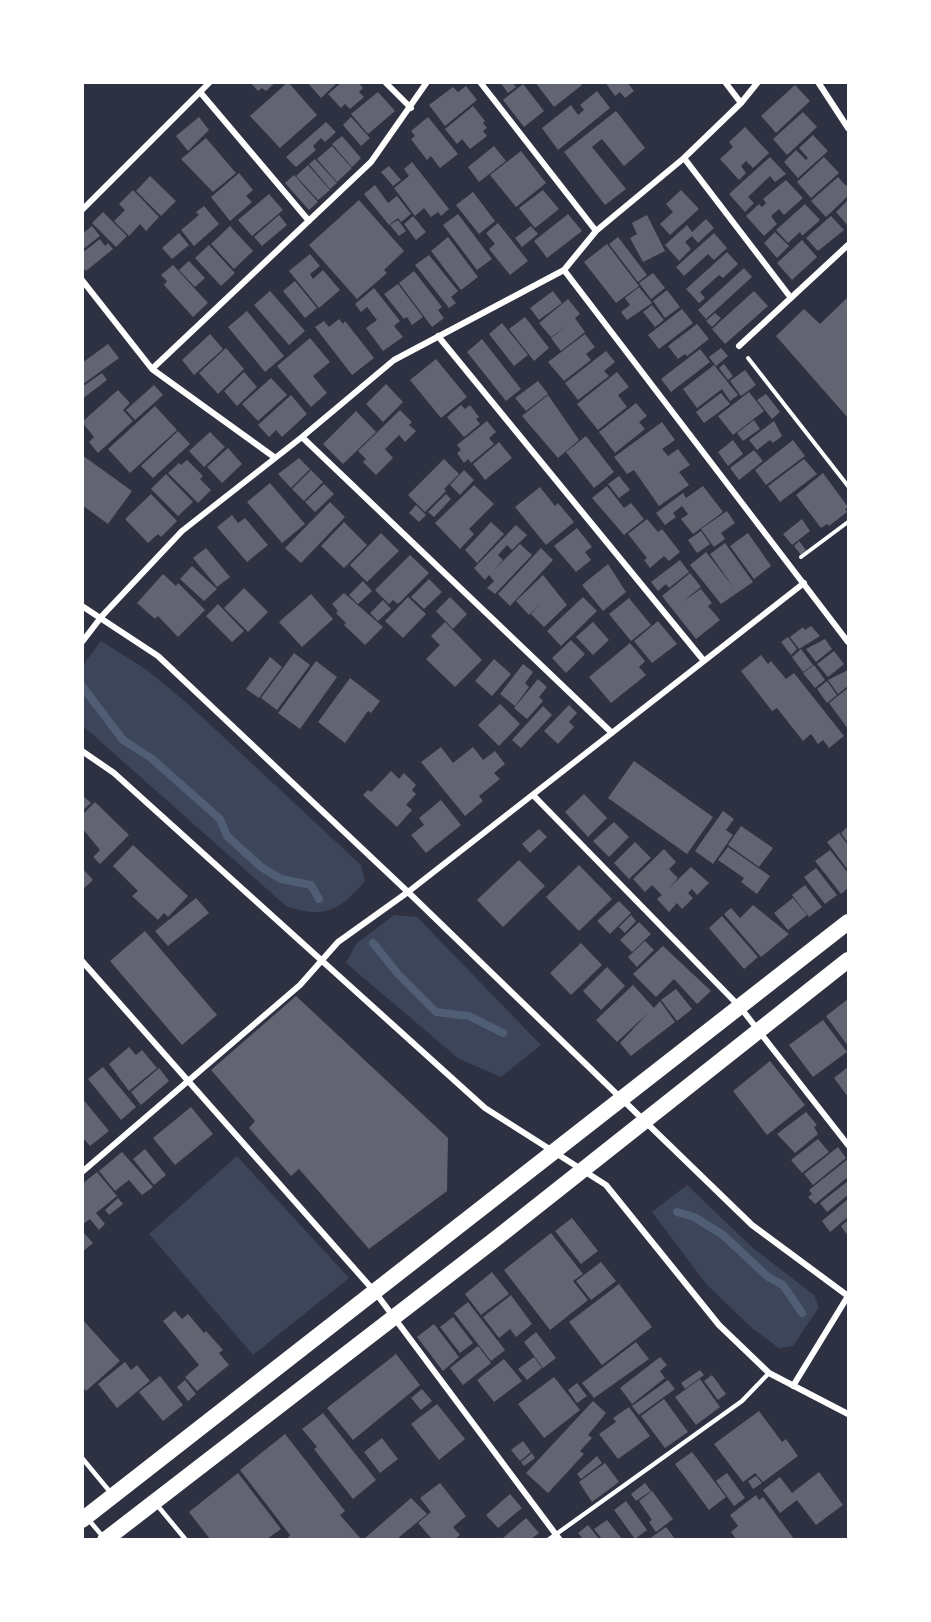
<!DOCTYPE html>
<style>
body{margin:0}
#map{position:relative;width:931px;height:1622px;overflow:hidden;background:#2d3142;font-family:"Golos Text",sans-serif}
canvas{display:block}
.frame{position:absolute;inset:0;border:84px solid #fff;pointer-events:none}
</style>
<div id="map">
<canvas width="931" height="1622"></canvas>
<div class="frame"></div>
</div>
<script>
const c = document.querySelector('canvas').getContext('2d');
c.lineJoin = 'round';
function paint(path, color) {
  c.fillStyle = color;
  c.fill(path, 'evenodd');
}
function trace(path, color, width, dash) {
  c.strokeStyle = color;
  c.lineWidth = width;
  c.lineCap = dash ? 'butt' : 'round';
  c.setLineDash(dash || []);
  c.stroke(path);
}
paint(new Path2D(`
 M101,641l46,29 41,34 173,161 4,16c-26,30 -40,38 -79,25l-203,-180v-61z
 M394,915l23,2 124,128 -40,32 -42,-18 -113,-96 10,-19z
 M237,1156l112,122 -96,77 -104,-121z
 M687,1185l66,63 61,47 5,12 -26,39 -14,2 -26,-19 -46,-44 -55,-73z`), '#3c4559');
trace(new Path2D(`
 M82,686l41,54 28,18 69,61 7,17 34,31 20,12 30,6 8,14
 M373,943l25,31 38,38 33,4 34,17
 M677,1212l17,5 29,18 45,42 15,8 19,28`), '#4f5d75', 8);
paint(new Path2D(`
 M250,82h26l-10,9 -4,-3 -4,3z
 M288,82l29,33 -37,33 -30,-32z
 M307,82h31l-17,16z
 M342,82h16l5,6 -4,4 5,5 -14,12 -5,-5 -4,4 -13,-14z
 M500,82h12l4,5 -8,6z
 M535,82h44l3,3 -28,22z
 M605,82h22l7,9 -9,7 -5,-6 -5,4z
 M523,84l21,27 -20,16 -21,-27z
 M795,85l15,16 -34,32 -15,-17z
 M466,86l11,14 -32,26 -16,-21 24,-18 5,5z
 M597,91l13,17 -52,42 -16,-22 29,-23 7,10 6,-5 -4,-5z
 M378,92l17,19 -27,23 -17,-20z
 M473,106l12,15 -2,2 4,5 -4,3 4,5 -17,13 -8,-10 -5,5 -12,-15z
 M616,111l29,37 -21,18 -22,-27 -10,8 34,42 -21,16 -41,-53z
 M803,112l14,15 -30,28 -14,-16z
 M199,117l10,13 -21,21 -12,-15z
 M351,117l19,21 -9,8 -18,-21z
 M428,117l30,37 -18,14 -9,-12 -4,4 -16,-21 4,-3 -4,-5z
 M326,122l10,10 -11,10 -4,-4 -8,8 3,4 -20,17 -10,-10z
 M745,127l24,26 -16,15 -7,-7 -5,5 5,7 -7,7 -19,-21 13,-12 -4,-5z
 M813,135l15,16 -30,27 -14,-16 12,-12 10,10 2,-2 -9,-10z
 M342,136l19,22 -9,9 -20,-23z
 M206,138l30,35 -23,19 -32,-33z
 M332,146l20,22 -15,14 -20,-23z
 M494,146l12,15 -27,21 -11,-15z
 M521,151l25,32 -30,24 -26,-32z
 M770,157l16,17 -11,8 -5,-6 -22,21 6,6 -9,9 -16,-18z
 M824,157l15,16 -28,25 -14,-16z
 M315,159l22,24 -7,6 -21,-25z
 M412,162l37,47 -8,7 -3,-4 -7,5 -7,-9 -9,8 -21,-28 15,-12 -5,-7z
 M308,165l22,25 -12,10 -22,-24z
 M389,166l12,14 -8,6 -12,-14z
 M239,173l14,17 -7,6 6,6 -22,19 -19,-24z
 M294,175l24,27 -9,8 -24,-27z
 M150,176l26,25 -15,15 -25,-25z
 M838,177l8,9 2,-3v13l-22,21 -15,-16z
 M786,180l17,18 -19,17 -5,-6 -8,7 6,8 -13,12 -18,-20 13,-12 3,3 4,-4 -3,-4z
 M375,185l13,18 9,-7 14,18 -10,8 -3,-4 -9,7 -25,-31z
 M133,190l26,27 -13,14 -6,-7 -11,12 -15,-15 11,-11 -6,-6z
 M543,190l16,19 -24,19 -16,-20z
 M681,190l18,19 -29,26 -10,-11 13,-12 -7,-8z
 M473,192l22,29 -16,13 -23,-29z
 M269,194l14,16 -31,26 -14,-16z
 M359,200l45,51 -20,19 3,3 -30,26 -48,-54z
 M848,200v26l-12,-14z
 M805,204l15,16 -18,16 -2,-4 -12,11 -12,-13z
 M204,206l15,18 -25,22 -13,-16 18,-15 -3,-3z
 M103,212l24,24 -11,11 -24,-24z
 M458,214l34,45 -15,11 -34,-45z
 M568,214l14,17 -35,27 -13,-17z
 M279,215l8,10 -25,21 -8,-9z
 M647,215l18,36 -22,11 -13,-24 7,-4 -5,-11z
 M413,216l13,16 -10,8 -12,-16z
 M831,216l13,14 -26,21 -12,-13z
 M706,219l8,9 -16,15 -6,-7 -7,6 6,7 -12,12 -14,-16 22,-20 5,7z
 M398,220l8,11 -7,5 -9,-11z
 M498,223l30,38 -18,14 -21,-26 6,-5 -9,-11z
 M92,226l8,10 -18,14v-16z
 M230,226l23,25 -19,18 -23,-25z
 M531,226l7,8 -16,13 -7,-9z
 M775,232l14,14 -12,12 -13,-15z
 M179,233l10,12 -17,14 -10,-11z
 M714,233l13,15 -13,12 -6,-6 -24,22 -8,-9z
 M448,237l30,40 -17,13 -30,-39z
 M618,237l29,38 -9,7 -29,-38z
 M100,239l5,7 3,-3 5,6 -27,22 -4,-4v-14z
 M802,240l15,17 -25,23 -15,-17z
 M607,244l32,42 -23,17 -32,-41z
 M209,245l26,28 -14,13 -26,-28z
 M727,252l11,12 -15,14 -4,-3 -19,17 5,6 -6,5 -13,-14z
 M310,254l10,12 -10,8 3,5 10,-9 17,20 -21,18 -30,-37z
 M429,255l29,36 -7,6 5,6 -7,5 -34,-43z
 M189,261l16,17 -10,9 -16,-17z
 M173,265l35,38 -15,14 -29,-32 3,-4 -6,-6z
 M744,268l8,9 -46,42 -8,-9z
 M414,271l28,36 -4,3 6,8 -12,9 -33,-44z
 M653,273l12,15 -14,11 -12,-16z
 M295,281l22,27 -12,10 -22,-27z
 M398,284l25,33 -11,8 -5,-8 -3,2 -20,-25z
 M639,287l13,16 -25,17 -6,-8 9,-7 -5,-7z
 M374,288l26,33 -6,5 9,11 -20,14 -17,-23 11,-8 -10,-13 -6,5 -6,-8z
 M667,290l13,17 -15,11 -12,-17z
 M270,291l35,40 -16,14 -35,-40z
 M553,291l9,12 -23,17 -9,-12z
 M754,291l14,15 -43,38 -13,-15z
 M848,297v121l-72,-82 28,-27 16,15z
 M568,299l12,15 -5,4 10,14 -24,19 -10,-13 17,-13 -17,12 -12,-14z
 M652,305l12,15 -9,7 -12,-15z
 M682,309l11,14 -34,26 -11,-14z
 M247,311l37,45 -19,16 -37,-45z
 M715,313l6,5 -9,9 -6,-6z
 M525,317l24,31 -15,13 -25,-32z
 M339,319l4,5 2,-3 29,37 -22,17 -37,-48 9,-6 5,6z
 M502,323l26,32 -14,11 -25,-32z
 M697,324l12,15 -22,17 -2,-2 -7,5 -10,-13z
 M210,334l13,15 -29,26 -12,-15z
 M585,334l10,13 -9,7 5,6 -27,21 -16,-19z
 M310,338l20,24 -17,14 14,17 -16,14 -34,-41z
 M482,339l39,50 -15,12 -39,-49z
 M108,344l11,14 -37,27v-22z
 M226,348l18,21 -26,25 -19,-21z
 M721,348l7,8 -12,10 -7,-9z
 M700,349l10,13 -39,30 -10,-13z
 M606,351l9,11 -11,9 5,5 -31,24 -13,-17z
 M436,359l31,38 -26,21 -31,-38z
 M724,364l9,12 -5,4 -9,-12z
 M714,365l24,30 -8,6 -8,-12 -25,19 -14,-19z
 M745,370l11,15 -15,11 -11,-15z
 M244,372l13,15 -20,19 -13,-15z
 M617,372l12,15 -11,8 9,12 -29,23 -21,-26z
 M102,373l5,7 -25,19v-12z
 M271,378l16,17 -29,26 -16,-17z
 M538,381l10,13 -22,17 -11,-13z
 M386,384l17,18 -20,20 -17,-18z
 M154,385l9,10 -28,25 -9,-10z
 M118,390l12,13 -7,7 10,11 -35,32 -9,-11 5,-5 -12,-15z
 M749,392l15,19 -31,24 -15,-19z
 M721,393l9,11 -26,19 -8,-11z
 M766,394l14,18 -8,7 -15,-19z
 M291,395l16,19 -25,23 -6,-7 -7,7 -11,-12z
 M548,395l31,45 -21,18 -36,-42z
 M636,403l11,13 -8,6 6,7 -30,24 -16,-21z
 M461,405l4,4 5,-4 9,12 -3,2 4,5 -16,13 -17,-20z
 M155,406l22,24 -47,43 -22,-24z
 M400,410l12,12 -3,3 7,6 -11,11 -6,-7 -14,14 8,9 -17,17 -13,-13 3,-3 -8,-8z
 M356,411l20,21 -33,32 -20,-20z
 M754,420l6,9 -17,12 -6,-8z
 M487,421l9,11 -7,6 5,6 -23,19 -3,-4 -4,4 -7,-10 4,-3 -4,-5z
 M774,421l8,15 -9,7 -3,-3 -13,10 -8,-10z
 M662,422l13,18 -13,9 6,7 10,-7 12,16 -11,7 10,13 -30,21 -25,-36 -7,4 -13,-17z
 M178,431l12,13 -37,34 -12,-12z
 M210,432l15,15 -21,20 -15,-16z
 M586,436l28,36 -20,16 -28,-36z
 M733,440l10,14 -15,12 -10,-14z
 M793,440l12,16 -39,29 -11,-15z
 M499,442l13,16 -27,22 -12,-16z
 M228,448l14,16 -20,19 -15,-16z
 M754,450l9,11 -24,19 -9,-12z
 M82,455l50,36 -24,33 -26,-19z
 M299,458l11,11 -19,19 -13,-14z
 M444,459l15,15 -15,15 2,2 -21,21 -17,-17z
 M804,459l13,15 -37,28 -12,-16z
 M187,460l16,16 -3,3 11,11 -13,13 -30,-30 11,-10 2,2z
 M311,470l12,12 -19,19 -12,-12z
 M464,470l10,10 -14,15 -10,-10z
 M823,473l25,34 -3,2 2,3 -18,14 -2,-2 -6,4 -25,-33z
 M166,474l27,28 -15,14 -27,-27z
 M619,476l11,14 -11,8 -11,-14z
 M270,483l35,41 -23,19 -35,-41z
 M324,484l10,10 -19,18 -10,-10z
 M474,485l20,19 -25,25 5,5 -14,15 -25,-26z
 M607,486l17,22 7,-5 13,16 -20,16 -32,-37z
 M703,486l20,26 -30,22 -12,-15 7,-5 -6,-8 -9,7 3,4 -11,8 -9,-12 27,-20 3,5z
 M540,487l15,19 3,-3 16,19 -28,23 -31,-38z
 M151,494l26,27 -16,16 -3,-3 -10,9 -23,-24z
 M446,494l5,5 -17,18 -6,-5z
 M330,502l15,15 -44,46 -16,-15z
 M416,505l10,10 -7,7 -10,-9z
 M727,511l8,12 -14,10 4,6 -11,8 -13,-18z
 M232,515l6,8 7,-5 23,27 -21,17 -30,-35z
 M647,519l11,13 4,-3 18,23 -11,9 -5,-5 -14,12 -6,-8 3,-2 -19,-24z
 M802,519l8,12 -18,14 -9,-11z
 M344,522l23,23 -23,23 -23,-22z
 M491,522l13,12 -27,29 -12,-13z
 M516,525l11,10 -15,15 -5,-5 -9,10 5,5 -9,10 26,-26 12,11 -37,39 -8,-6 7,-7 -5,-6 -4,5 -11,-12z
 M577,528l15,19 -7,5 6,8 -15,12 -22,-26z
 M701,531l9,13 -13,9 -9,-13z
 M381,533l18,18 -32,31 -17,-17z
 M748,533l23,33 -17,13 -24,-33z
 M799,541l7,9 -5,5 -7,-9z
 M725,543l28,39 -32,22 -31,-39 16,-13 28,36 -24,-34z
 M206,548l24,29 -13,10 -24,-29z
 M541,548l12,12 -43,46 -12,-12z
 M410,555l19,18 -31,31 -5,-4 -4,4 -14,-14z
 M680,560l9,12 -20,16 -3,-4 -8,7 -7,-9z
 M608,564l18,28 -23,19 -21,-26z
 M192,566l25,23 -13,12 -24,-22z
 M690,573l11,14 -19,15 19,-13 11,14 -4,3 12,14 -24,19 -34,-43z
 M163,574l13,12 2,-3 27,27 -27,27 -20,-21 -3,3 -18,-16z
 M543,575l24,30 -23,22 -13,-13 10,-11 -12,12 -13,-14z
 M429,579l13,13 -18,17 -13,-12z
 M363,581l9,10 -14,13 -9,-9z
 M244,588l24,24 -20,20 -24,-24z
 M344,593l39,34 -18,18 -21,-20 2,-2 -10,-10 2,-2 -6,-7z
 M311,594l22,25 -31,28 -23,-25z
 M408,597l18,17 -23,24 -18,-17z
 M450,597l17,17 -14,15 -17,-18z
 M583,597l14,14 -36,35 -14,-15z
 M629,598l22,27 -20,16 -22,-27z
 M383,600l8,9 -13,12 -8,-8z
 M218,604l26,27 -12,11 -26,-26z
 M658,621l19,23 -25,19 -18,-22z
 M445,622l37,38 -27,27 -29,-28 14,-14 -9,-9z
 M593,622l16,18 -16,15 -17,-18z
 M811,626l9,10 -21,13 -9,-12 13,-10 2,3z
 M788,637l9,12 -6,6 -10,-13z
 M825,639l7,10 -16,13 -10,-13z
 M571,640l14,14 -19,19 -14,-15z
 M630,643l15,18 -6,6 7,8 -35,28 -22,-26z
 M801,649l12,16 -10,7 -11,-15z
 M834,651l10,13 -16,13 -11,-13z
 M294,653l16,12 -33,45 -16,-12z
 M761,655l7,9 3,-3 15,18 8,-6 50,63 -15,12 -6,-8 -5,4 -7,-10 -8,7 -26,-33 -5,3 -31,-40z
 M270,657l12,10 -23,31 -13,-9z
 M494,659l17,15 -19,22 -17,-15z
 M316,661l21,16 -37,52 -22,-16z
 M523,664l10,8 -8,11 4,4 -14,19 -15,-12z
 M814,665l11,15 -10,8 -12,-15z
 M848,670v16l-10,8 -10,-14z
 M350,678l30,23 -9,12 -3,-2 -23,32 -27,-21z
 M538,679l9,8 -8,10 4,4 -16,18 -13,-11z
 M827,681l10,14 -10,8 -10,-14z
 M848,688v41l-19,-26z
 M500,704l20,20 -21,22 -21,-21z
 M569,705l8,8 -8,9 5,5 -16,17 -14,-13z
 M543,706l9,9 -31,33 -9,-8z
 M441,747l12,16 20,-16 10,13 12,-9 10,13 -11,9 6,6 -21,17 4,5 -18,15 -44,-54z
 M634,761l79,56 -26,37 -79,-56z
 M391,771l8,8 5,-6 12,12 -4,5 4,4 -10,11 6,5 -15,17 -34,-32 5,-5 3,2z
 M584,794l23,24 -19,19 -23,-25z
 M82,795l9,8 -9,8z
 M441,800l20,25 -35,28 -15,-18 13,-10 -5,-7z
 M95,802l34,33 -29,29 -7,-7 7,-7 -18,-22v-13z
 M723,811l11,8 -8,11 7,5 -20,29 -18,-13z
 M614,822l15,15 -20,20 -16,-16z
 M741,826l32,22 -14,19 -31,-22z
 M848,826v17l-7,-10z
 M539,829l8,8 -17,16 -8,-9z
 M839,833l9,12v25l-21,-28z
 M635,842l16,16 -22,21 -15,-16z
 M133,845l55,51 -20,21 -4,-4 -6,7 -26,-24 6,-5 -25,-25z
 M728,847l42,29 -13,18 -16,-12 3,-4 -26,-18z
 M664,849l12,13 -7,7 9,9 -10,11 23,-22 18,16 -12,12 -5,-6 -4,4 5,5 -11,11 -5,-6 -8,9 -12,-13 5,-4 -10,-10 -7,7 -12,-13z
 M830,850l18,23v15l-7,6 -26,-33z
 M519,860l26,26 -42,41 -26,-27z
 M579,865l33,34 -33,32 -33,-34z
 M82,868l11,12 -11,10z
 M816,868l21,27 -12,9 -21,-27z
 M805,885l17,22 -13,10 -17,-22z
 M196,898l13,15 -41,33 -13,-15z
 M793,898l14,17 -19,15 -14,-17z
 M619,901l12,12 -21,21 -13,-13z
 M753,905l36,29 -28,23 -37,-43 7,-6 9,10z
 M631,915l5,6 -11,12 -6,-6z
 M722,916l36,41 -14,12 -35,-41z
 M639,922l12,12 -19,18 -12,-12z
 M145,931l72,84 -35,30 -72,-84z
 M645,941l9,9 -17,17 -9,-10z
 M581,943l21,22 -31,30 -21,-22z
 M663,946l48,45 -14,13 -23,-25 -18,18 -23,-23z
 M607,967l18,19 -24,24 -18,-19z
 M633,985l21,23 6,-7 15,21 -44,34 -11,-13 28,-30 -31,29 -21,-22z
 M676,989l16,20 -15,12 -16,-21z
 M296,996l152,142 -1,53 -78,58 -70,-80 -8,7 -42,-48 6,-7 -44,-51z
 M848,999v47l-22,-30z
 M823,1020l24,32 -34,25 -24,-32z
 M129,1047l7,8 6,-5 15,18 -28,23 -20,-27z
 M770,1061l35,44 -38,30 -34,-44z
 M103,1067l33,40 -15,13 -33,-41z
 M848,1067v30l-14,-19z
 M159,1068l10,13 -28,24 -10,-13z
 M82,1098l27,33 -19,15 -8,-9z
 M191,1107l22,27 -38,31 -22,-27z
 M806,1112l11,13 -3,2 4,7 -23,19 -18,-19z
 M818,1139l11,13 -27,21 -11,-13z
 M838,1147l8,11 -33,27 -9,-11z
 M145,1149l21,26 -12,10 -21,-26z
 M122,1152l31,35 -11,8 -13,-15 -14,11 -16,-20z
 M848,1159v18l-33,27 -7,-7 4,-3 -3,-4z
 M97,1172l20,24 -21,17 9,11 -6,6 -9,-11 -8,6v-41z
 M848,1181v14l-21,17 -7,-9z
 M118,1198l5,6 -14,11 -4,-5z
 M848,1199v18l-18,15 -8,-11z
 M572,1218l26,33 -17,13 -26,-33z
 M848,1220v16l-7,-10z
 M82,1231l11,12 -11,9z
 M551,1233l32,41 -10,7 15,19 -38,30 -46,-60z
 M601,1262l15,19 -25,19 -15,-19z
 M492,1272l17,22 -28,21 -16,-21z
 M619,1284l33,43 -50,38 -33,-43z
 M511,1295l21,29 -16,13 -6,-8 -11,9 -16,-21z
 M468,1302l37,48 -14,11 -37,-48z
 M175,1311l7,8 6,-5 16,19 2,-2 17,19 -4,3 10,12 -32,26 -12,-14 14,-12 -36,-44z
 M453,1317l20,26 -13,10 -20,-26z
 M82,1319l38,42 -34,30 -4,-5z
 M434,1324l25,33 -16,14 -26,-34z
 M536,1332l20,26 -13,10 -19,-26z
 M636,1342l13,17 -55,39 -12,-15z
 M478,1346l13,17 -28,22 -13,-17z
 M396,1354l24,31 -67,55 -26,-32z
 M534,1357l8,11 -15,12 -9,-11z
 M660,1357l7,8 -7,6 5,7 -33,26 -12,-16z
 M504,1359l18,22 -28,21 -17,-22z
 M125,1362l6,8 6,-5 13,16 -33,27 -19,-24z
 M700,1370l4,5 -19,14 -4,-6z
 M712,1375l14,19 -8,6 -14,-19z
 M160,1376l23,29 -20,16 -24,-29z
 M554,1377l26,33 -36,28 -26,-34z
 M700,1379l20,28 -24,18 -21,-28z
 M185,1380l11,14 -8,7 -11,-14z
 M668,1380l7,9 -36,26 -7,-9z
 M577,1383l10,13 -10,7 -9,-13z
 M422,1389l10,12 -11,9 -10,-12z
 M664,1399l24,33 -23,16 -24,-32z
 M593,1401l13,12 -18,22 4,3 -12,13 4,3 -36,39 -22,-20z
 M437,1404l28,35 -26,21 -28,-36z
 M629,1407l21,29 -32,23 -19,-25 17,-12 -3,-4z
 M759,1411l23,31 4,-3 12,17 -35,26 -8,-9 -12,9 -29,-38z
 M323,1413l53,67 -23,19 -39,-50 3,-2 -15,-18z
 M285,1434l60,77 -5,4 21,24h-74l3,-4 -50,-65z
 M382,1438l16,21 -18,14 -16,-21z
 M523,1441l8,11 -11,9 -9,-11z
 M692,1452l34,45 -17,13 -34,-46z
 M532,1453l3,5 -11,8 -3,-4z
 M597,1456l5,7 -21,16 -4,-5z
 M605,1463l14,19 -27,20 -13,-20z
 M819,1472l24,33 -27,20 -19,-25 -17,13 -17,-23 17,-13 12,16z
 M238,1473l43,56 -14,10h-57l-21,-27z
 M727,1473l18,25 -11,8 -18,-25z
 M756,1476l6,7 -9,6 -5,-8z
 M440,1483l26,33 -13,11 7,8 -5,4h-23l-14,-16 13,-11 -11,-14z
 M645,1483l6,8 -15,10 -5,-7z
 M652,1491l21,28 -17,13 -7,-10 3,-2 -13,-19z
 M510,1494l12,14 -24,20 -12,-13z
 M756,1495l3,5 4,-3 31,42h-58l-5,-7 7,-6 -8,-11z
 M411,1498l16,16 -30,25h-33z
 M626,1501l21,29 -12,9 -21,-29z
 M526,1518l13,15 -8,6h-26l-2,-1z
 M607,1520l15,19h-20l-8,-10z
 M588,1525l11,14h-16l-5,-6z
 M666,1527l9,12h-26z`), '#626471');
trace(new Path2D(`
 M748,358l100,128
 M801,557l47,-35`), '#fff', 4);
trace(new Path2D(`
 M82,1458l29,35
 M157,1505l29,35
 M88,1519l16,19
 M548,1540l194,-139 27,-28`), '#fff', 4.5);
trace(new Path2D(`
 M385,82l26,26
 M480,82l116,149
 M725,82l16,21
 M818,82l30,46
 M200,92l109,129
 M684,158l107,140
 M82,210l128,-128
 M564,270l284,372
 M82,280l70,89 122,88
 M438,336l266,325
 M739,346l109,-101
 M152,369l219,-207 56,-80
 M302,437l310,296
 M82,606l76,50 250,236 344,333 96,71
 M82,642l20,-26 80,-85 120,-94 92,-77 170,-90 32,-39 88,-73 57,-55 17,-21
 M82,751l32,22 371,335 121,77 113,140 50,48 79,41
 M533,795l207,212 108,138
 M82,961l293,331 185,248
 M82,1172l218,-187 38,-43 70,-50 396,-309
 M793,1386l55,-90`), '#fff', 6);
trace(new Path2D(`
 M82,1520l766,-598
 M105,1540l393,-303 350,-277`), '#fff', 16);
</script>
